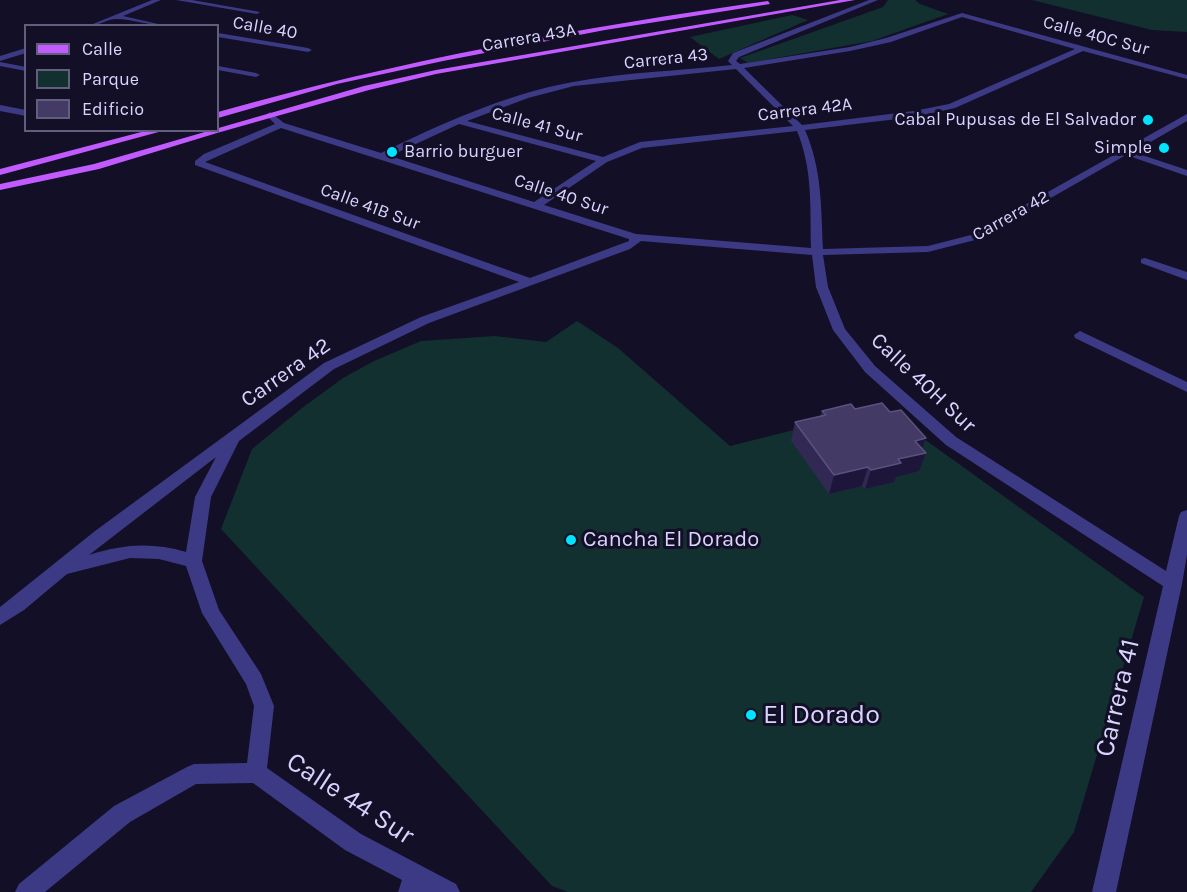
<!DOCTYPE html>
<style>
body{margin:0}
#map{position:relative;width:1187px;height:892px;overflow:hidden;background:#130f26;font-family:Karla,sans-serif}
canvas{display:block}
.legend{position:absolute;left:24px;top:24px;width:195px;height:108px;box-sizing:border-box;background:#130f26;border:2px solid #625e7d;margin:0;padding:8px 10px;list-style:none;font-size:18px;color:#d9d4ff}
.legend li{display:flex;align-items:center;gap:12px;height:30px}
.legend b{width:30px;border:2px solid #625e7d}
</style>
<div id="map">
<canvas width="1187" height="892"></canvas>
<ul class="legend">
<li><b style="height:8px;background:#c25bff"></b>Calle</li>
<li><b style="height:16px;background:#12302f"></b>Parque</li>
<li><b style="height:16px;background:#433a66"></b>Edificio</li>
</ul>
</div>
<script>
const c = document.querySelector('canvas').getContext('2d');
c.lineJoin = 'round';
function paint(path, color) {
  c.fillStyle = color;
  c.fill(path, 'evenodd');
}
function trace(path, color, width, dash) {
  c.strokeStyle = color;
  c.lineWidth = width;
  c.lineCap = dash ? 'butt' : 'round';
  c.setLineDash(dash || []);
  c.stroke(path);
}
function drawText(font, color, halo, rows, align = 'center') {
  c.font = font + ' Karla,sans-serif';
  c.lineWidth = 6;
  c.setLineDash([]);
  c.textBaseline = 'middle';
  c.strokeStyle = halo;
  c.fillStyle = color;
  for (const [text, x, y, turn = 0] of rows) {
    c.save();
    c.translate(x, y);
    c.rotate((+turn || 0) * Math.PI / 180);
    c.textAlign = isNaN(turn) ? turn : align;
    if (halo) c.strokeText(text, 0, 0);
    c.fillText(text, 0, 0);
    c.restore();
  }
}
paint(new Path2D(`
 M888,0h27l5,4 28,10 -76,27 -124,22 -8,-5 143,-51z
 M1032,0h155v32l-35,-2z
 M792,15l16,5 -89,39 -29,-22z
 M577,321l41,27 112,98 151,-38 263,189 -70,235 -43,60h-463l-16,-6 -331,-357 31,-80 50,-41 41,-30 31,-17 47,-20 74,-5 51,6z`), '#12302f');
paint(new Path2D(`
 M152,0h9l-38,16 44,10c-15,0 -40,-8 -52,-7 -10,1 -17,7 -27,7z
 M176,0h16l68,12 -3,2z
 M869,0h9l-139,57 -3,4 4,3 110,-17 36,-9 76,-25 225,62v4l-104,-28 -128,57 -41,9 -109,13c17,39 16,76 18,119l105,-3 43,-11 216,-121v7l-54,31 54,18v6l-61,-21 -147,84 -51,13 -105,3 5,32 17,42 30,37 81,71 210,134 13,-55 2,-4 6,-2v45l-5,29 -66,308h-24l71,-306 -217,-141 -81,-73 -32,-42 -17,-43 -4,-32 -171,-14 -11,8 -201,74 -95,46 -95,72 -28,56 -9,64 17,49 42,64 13,32 -7,62 94,66 95,50 4,8h-62l4,-12 -57,-30 -92,-67 -57,1 -66,38 -85,70h-30l4,-8 95,-78 73,-39 7,-3 53,-1 7,-57 -8,-22 -44,-71 -16,-47 -27,-7 -29,-1 -63,16 -43,36 -24,15v-18l95,-76 229,-168 97,-46 98,-35 -324,-117v-4l9,-7 71,-30 -9,-9 4,-3 14,11 97,30c60,-29 125,-59 192,-71 52,-10 106,-11 159,-17l-4,-4 5,-8zM962,17l113,32 -126,55 -35,7 -112,14 -58,-57 106,-17 41,-9zM736,69l57,57 -153,16 -37,15 -136,-36 61,-23 46,-12zM459,124l137,37 -62,41 -144,-46zM281,128l348,111v2l-99,37 -325,-116zM797,131c16,39 13,76 14,117l-175,-14 -92,-29 63,-43 35,-14zM216,457l-21,40 -9,55c-34,-10 -63,-8 -97,3z
 M218,33l90,15 4,2 -4,2 -90,-15z
 M26,48v5l-26,8v-5z
 M0,62l26,5v4l-26,-5z
 M218,66l38,7 4,2 -4,2 -38,-7z
 M0,105l26,5v6l-26,-5z
 M1145,258l42,14v8l-46,-17v-4z
 M1080,331l107,51v10l-112,-54 -1,-3z`), '#3d3a85');
paint(new Path2D(`
 M840,0h15l-419,74 -67,16 -152,43 -118,36 -99,21v-6l94,-20 270,-78 72,-16z
 M768,1l2,3 -165,26 -162,31 -106,23 -119,34v-6c180,-51 364,-85 550,-111z
 M149,130h17l-166,45v-6z`), '#c25bff');
paint(new Path2D(`
 M855,409l35,3 36,26 -4,10 -3,23 -23,6 -2,5 -29,7 -3,-3 -33,8 -38,-53 4,-19 25,-5 2,-6z`), '#312854');
paint(new Path2D(`
 M926,438l-6,16 6,-1 -7,18 -23,6 -2,5 -29,7 6,-19 27,-11 17,-18z
 M868,467l-6,19 -33,8 5,-19z`), '#1d163a');
const building = new Path2D(`
 M882,403l8,9 11,-2 25,28 -11,3 11,12 -28,6 3,4 -30,7 -3,-3 -34,8 -39,-53 31,-7 -4,-4 29,-7 4,5z`);
paint(building, '#433a66');
trace(building, '#5a527e', 1.5);
for (const [x, y, r, color] of [
 [1148,120,6,"#00e5ff"],
 [1164,148,6,"#00e5ff"],
 [392,152,6,"#00e5ff"],
 [571,540,6,"#00e5ff"],
 [751,715,6,"#00e5ff"]
]) {
  const dot = new Path2D();
  dot.arc(x, y, r, 0, 2 * Math.PI);
  c.fillStyle = color;
  c.fill(dot);
  trace(dot, '#130f26', 2);
}
drawText('18px', '#d9d4ff', '#130f26', [
 ["Calle 40",265,28,10],
 ["Calle 40C Sur",1096,36,15],
 ["Carrera 43A",529,38,-10],
 ["Carrera 43",666,59,-6],
 ["Carrera 42A",805,110,-7],
 ["Calle 41 Sur",537,125,15],
 ["Calle 40 Sur",561,195,18],
 ["Calle 41B Sur",370,207,20],
 ["Carrera 42",1011,216,-29]
]);
drawText('18px', '#d9d4ff', '#130f26', [
 ["Cabal Pupusas de El Salvador",1136,120],
 ["Simple",1152,148],
 ["Barrio burguer",404,152,"left"]
], 'right');
drawText('22px', '#d9d4ff', '#130f26', [
 ["Carrera 42",286,373,-35],
 ["Calle 40H Sur",923,383,43]
]);
drawText('22px', '#d9d4ff', '#130f26', [
 ["Cancha El Dorado",583,540]
], 'left');
drawText('27px', '#d9d4ff', '#130f26', [
 ["Carrera 41",1118,698,-77],
 ["Calle 44 Sur",350,799,33]
]);
drawText('27px', '#d9d4ff', '#130f26', [
 ["El Dorado",763,715]
], 'left');
</script>
